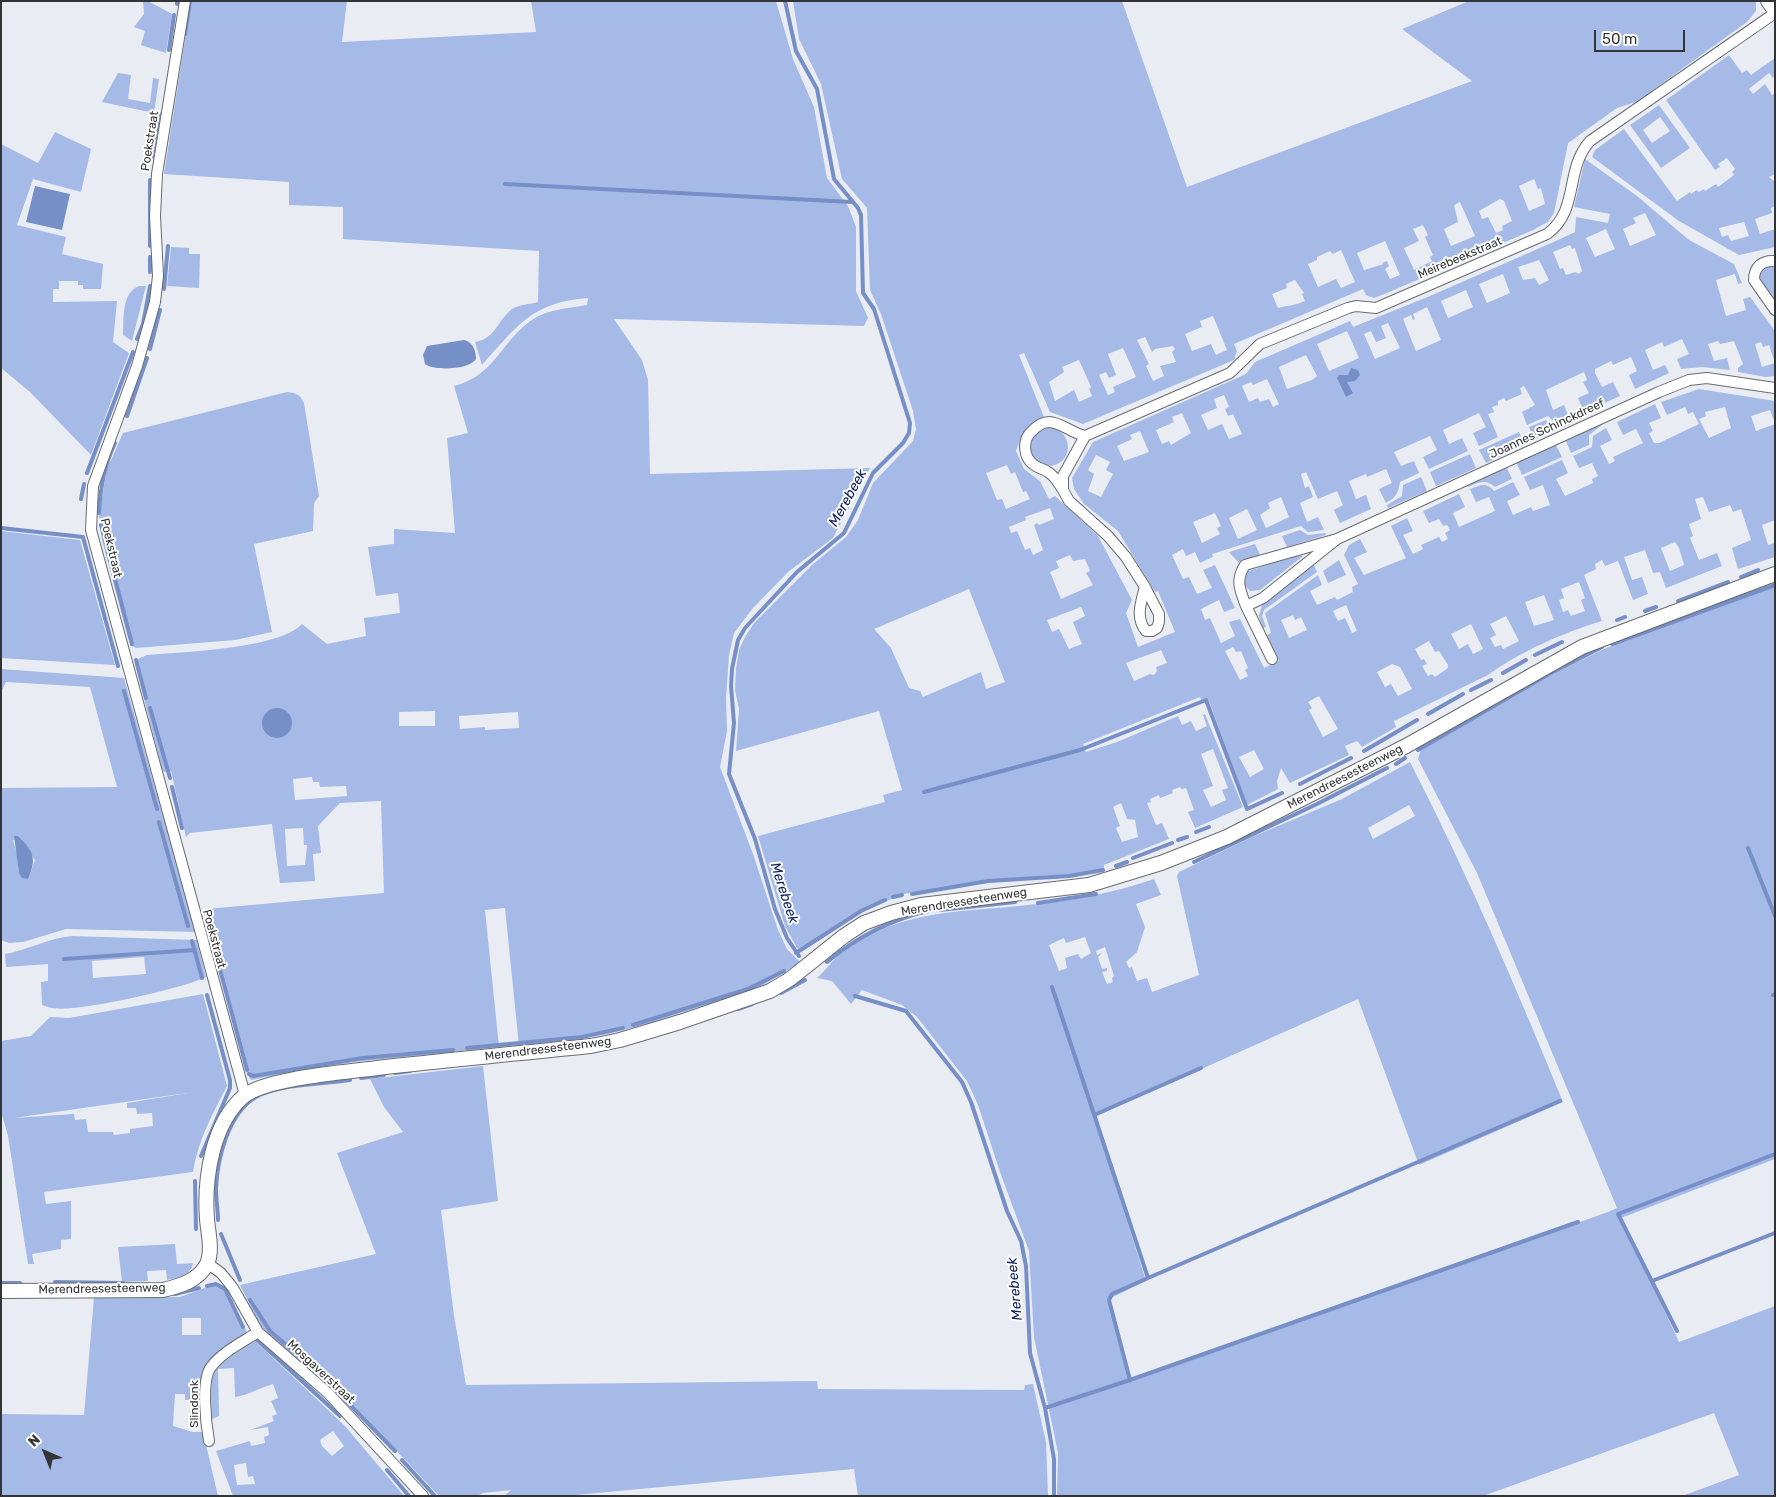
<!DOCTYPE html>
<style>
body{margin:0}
#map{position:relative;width:1776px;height:1497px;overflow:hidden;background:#e9ecf2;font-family:Rubik,sans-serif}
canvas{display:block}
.frame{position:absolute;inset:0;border:2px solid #333436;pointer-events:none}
.north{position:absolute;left:20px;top:1427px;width:50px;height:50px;-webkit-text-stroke:4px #fff;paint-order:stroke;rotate:316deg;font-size:14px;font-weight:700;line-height:20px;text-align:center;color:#333436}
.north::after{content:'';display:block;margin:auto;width:18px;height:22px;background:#333436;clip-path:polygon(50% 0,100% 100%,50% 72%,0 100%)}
.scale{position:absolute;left:1594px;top:30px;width:91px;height:22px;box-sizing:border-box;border:2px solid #333436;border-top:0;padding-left:6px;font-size:15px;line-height:18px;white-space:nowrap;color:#333436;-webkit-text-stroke:4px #fff;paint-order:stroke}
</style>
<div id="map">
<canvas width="1776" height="1497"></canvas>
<div class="frame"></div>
<div class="north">N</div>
<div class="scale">50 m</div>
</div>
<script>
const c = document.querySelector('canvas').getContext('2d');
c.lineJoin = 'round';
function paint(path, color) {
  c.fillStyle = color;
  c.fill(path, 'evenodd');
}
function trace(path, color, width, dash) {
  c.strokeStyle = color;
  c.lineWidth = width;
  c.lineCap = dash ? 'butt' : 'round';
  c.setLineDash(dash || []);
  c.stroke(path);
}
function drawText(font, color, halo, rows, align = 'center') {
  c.font = font + ' Rubik,sans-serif';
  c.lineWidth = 4;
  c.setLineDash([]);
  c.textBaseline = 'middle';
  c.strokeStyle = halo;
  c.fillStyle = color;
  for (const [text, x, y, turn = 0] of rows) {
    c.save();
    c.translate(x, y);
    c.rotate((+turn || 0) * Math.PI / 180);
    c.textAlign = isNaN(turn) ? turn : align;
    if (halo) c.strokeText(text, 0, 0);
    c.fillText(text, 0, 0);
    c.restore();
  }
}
paint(new Path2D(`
 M143,1h5l24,13 -6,39 -25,-8 4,-14 -11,-4 10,-13z
 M191,1h156l-5,41 194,-10 -5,-31h245l17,58 21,48 13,71 21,28 8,21v64l12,27 -4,8 -250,-7 28,41 6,20 2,94 220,-6 -37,70 -45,34 -35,36 -19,25 -5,22 -3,43 1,33 -7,36 33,87 25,76 9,19 13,13 -38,24 -112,37 -43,11 -88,12 -14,-138 -20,2 14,137 -145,15 -43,6 -60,12 -4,-6 -40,-165 177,-16 -3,-92 -41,2 -22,23 3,27 -8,1 2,27 -35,2 -8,-59 -82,9 -4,4 -15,-66 -7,1 -2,-3 -27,-105 3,-5 9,-4c35,-3 131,-6 155,-31l25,20 39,-8 -2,-18 36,-5 -2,-20 -22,3 -8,-49 26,-3v-15l61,4 -8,-95 21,-5 -14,-47c43,-11 47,-47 81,-68 15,-9 36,-10 52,-13l1,-7c-56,4 -71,28 -106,67l-7,-23c20,-3 22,-21 37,-33 6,-4 19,-5 26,-7l1,-51 -196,-12v-32l-54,-2v-23l-125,-8zM435,711v15h-36v-14zM518,712l1,16 -34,2v-3l-25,2 -1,-13zM312,777l1,5h6l1,5 26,-1 1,10 -52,4 -2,-21zM303,828l1,17h3l-2,20 -18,1 -2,-37z
 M793,1h329l65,186 285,-106 -70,-52 67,-28h287v10l-9,11 -111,80 -19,6 -49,35 -14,70 -6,9 -15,8 -146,63 -13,5 -8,-3 -3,-6 -129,55 3,7 -3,9 -151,64 -33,-12 -26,-59 -5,2 25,62c-17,7 -22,17 -28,34l8,18 16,12 9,18 6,-3 43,40 34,64 -6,13 12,34 37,-15 -17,-41 -3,1 -37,-61 -34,-27 -10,-15 -2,-11 21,-36 153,-68 9,-12 95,-41 3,6 77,-31 128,-56 17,-8 1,-15 32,6 2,-9 -36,-7 11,-48 52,37 52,44 45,24 8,19 -4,1 -3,-10 -19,6 10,36 20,-6 -3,-11 7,-2 25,34v45l-9,1 -28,-5v-4l5,-4 -9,-23 -14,3 -2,-3 -10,3 6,17 13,-3 3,12 -28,-3 -21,2 -4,-10 12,-5 -7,-15 -18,8 -2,-5 -17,8 8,20 12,-5 4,8 -34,16 -6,-14 8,-4 -6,-14 -18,8 -2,-4 -16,8v4l7,14 11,-5 7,14 -36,16 -6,-14 11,-5 -6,-11 4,-2 -3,-8 -38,18 7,20 11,-5 5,13 -16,3 -5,-5 -21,9 -5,-13 13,-7 -11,-19 -4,2 2,6 -16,7 -2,-3 -6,3v4l-6,2 2,5 -6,2 10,23 -19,9 -6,-13 13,-6 -7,-14 -36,17 6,14 13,-6 6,13 -39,18 -6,-12 14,-7 -7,-14 -36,16 7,14 13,-5 5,12 -19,9c-2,12 -4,15 -14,21l-7,-14 13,-6 -6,-14 -19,8 -1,-3 -17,7 7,18 10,-4 5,14 -31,14 -6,-13 9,-5 -6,-14 -19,8 -12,-27 -5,2 4,14 4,-2 4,11 -13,6 7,19 11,-5 6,13 -16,2 -7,-6 -89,28 1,3 -13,6 -5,-11 -9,4 -3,-7 -11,6 11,24 6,-2 8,17 15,-6 -9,-18 12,-5 20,43 -11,4 -5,-12 -18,9 4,11 5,-2 11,25 14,-7 -6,-14 11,-3 24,49 15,-7 -12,-26 4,-2 -6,-20 53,-38 4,10 -12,6 7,14 18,-8 2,3 16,-8 -1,-5 6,-3 -14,-29 5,-10 11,-6 7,13 -13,6 10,17 42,-17 -15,-32 16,-8 6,13 -10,4 10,19 10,-5 -2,-4 18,-8 3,5 6,-3 -3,-6 5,-3 -3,-5 -4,1 -4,-7 -10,4 -6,-12 36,-17 6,13 -12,6 6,14 36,-16 -6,-14 -13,5 -6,-13c11,-4 16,-7 24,2l19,-9 7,13 -13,6 6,14 18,-8 2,4 17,-6 -7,-20 -13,5 -6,-13 38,-17 6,13 -12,6 9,17 28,-13 -1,-4 6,-3 -6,-13 -13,5 -6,-12 19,-9 1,-11 13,-8 6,12 -12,6 9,18 6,-3 -2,-4 30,-14 -7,-14 -13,6 -6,-13 38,-18 6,14 -12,5 4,8 -4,2 5,10h5l40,-19 -6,-12 -5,2 -3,-7 -18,8 -6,-13 38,-13 76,12v22l-5,-13 -19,6 5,15 19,-7v96l-13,5 6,20 7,-2v14l-37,12 -6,-21 19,-8 -10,-31 -8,3 -3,-7 -21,7 -6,-15 -8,2 6,20 -12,5 4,12 -3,2 9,22 18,-7 5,13 -56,22 -6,-16 -7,1 -8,-23 -21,7 8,23 10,-3 6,17 -15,6 -15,-39 -13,5 -3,-6 -7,4 1,5 -12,6 18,46c-40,12 -82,31 -114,54l-94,46 2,6 -34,20 -5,-6 -12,5 4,9 -59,28 -9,-15 -4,13 1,8 -31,16 -38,-104 -6,2 -3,-6 -117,47 3,8 31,-10 61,-26 4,9 9,-4 5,10 11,-5 -4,-11 2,-1 38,93 -48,21 -7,-16 6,-2 -8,-22 -4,1 -2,-2 -8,3 1,3 -13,5 -1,-3 -9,4 1,3 -4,1 9,22 6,-2 7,16 -65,26v6l-32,6 -54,2 -115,15 -44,19 -52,35 -7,2 -3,-2 -12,-22 -27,-90 127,-34 -2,-7 19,-5 -23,-79 -143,40 3,-42 -4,-19 1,-21 3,-19 6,-13 9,-14 58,-58 34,-28 12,-17 15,-37 40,-42 3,-12 -3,-18 -32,-97 -11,-24 -3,-82 -25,-29 -21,-95 -22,-45zM1534,179l4,10 3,-1 4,16 -16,7 -10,-25zM1500,199l4,2 8,20 -10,5 1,4 -7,3 -8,-16 -6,2 -3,-8zM1460,202l15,34 -24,10 -7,-17 14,-7 -4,-17zM1645,213l11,22 -26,11 -7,-17 13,-6 -3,-5zM1423,225l5,10 -3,2 8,18 -3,2 2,4 -18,9 -10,-22 15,-7 -6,-12zM1606,229l9,20 -20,8 -9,-19zM1385,241l15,34 -10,4 -5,-10 4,-3 -2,-5 -5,2 2,1 -20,6 -7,-17zM1570,245l2,4 3,-1 7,23 -3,3 -4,-2 -9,3 -3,-7 -3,1 -7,-17zM1341,250l14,32 -14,6 -5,-9 -18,8 -10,-23 9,-4v-3l13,-6 3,3zM1539,260l10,20 -10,5 -4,-7 -12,2 -5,-13zM1503,274l7,19 -23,10 -8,-19zM1295,280l9,13 -2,1 3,7c-11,5 -16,4 -27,7l-6,-14 15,-6 -1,-4zM1466,290l7,17 -25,11 -7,-17zM1427,307l14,33 -25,11 -13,-32 8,-4 2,5 2,-1 -2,-5zM1213,316l14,34 -11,5 -5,-11 -19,7 -7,-17 17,-7 -2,-6zM1388,323l12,25 -25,11 -11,-25 7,-3 5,11 10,-4 -5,-12zM1347,331l12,27 -30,13 -12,-27zM1145,337l7,15 3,-3 18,-3 2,3 -3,3 4,10 -16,4 4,10 -11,5 -7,-15 3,-2 -12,-24zM1761,342l2,5 6,-2 6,18 -13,4 -7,-23zM1123,348l13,29 -23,10 2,5 -7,3 -9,-20 7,-3 3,6 7,-3 -8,-21zM1306,355l11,21 -5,4 -25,9 -8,-22zM1079,360l12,27 -2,2 3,7 -13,6 -5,-12 -19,11 -6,-19 15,-10 -2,-5zM1267,379l12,25 -6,3 -4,-8 -9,3 -2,-4 -9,4 -7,-16 9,-4 2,3zM1224,395l5,12 -4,2 3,7 5,-2 9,20 -13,5 -7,-15 -14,6 -7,-15 16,-7 -3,-9zM1725,407l6,21 -22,10 -10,-19 7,-3 -1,-4zM1182,413l9,20 -20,12 -2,-4 -7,3 -6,-14 18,-8 -2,-5zM1140,431l9,21 -25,9 -7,-15 15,-7 -2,-4zM1096,455l14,7 -4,8 7,4 -12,23 -13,-6 6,-17 -6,-4zM1007,465l4,9 4,-2 8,20 3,-1 4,8 -24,10 -4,-10 -5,1 -11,-27zM1281,497l8,20 -23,11 -6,-13 10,-7 -2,-5zM1050,508l4,11 -15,6 -2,-2 -3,2 9,25 -10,5 -3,-7 -5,2 -8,-19 -6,2 -2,-6 17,-7 -1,-3zM1247,509l10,21 -19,9 -9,-21zM1215,513l6,13 -4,2 3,6 -18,9 -9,-21zM1675,542l4,6 5,17 -14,6 -9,-23zM1070,555l3,6 12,-2 5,12 -4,2 7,12 -32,14 -11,-27 9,-4 -3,-7zM1579,582l6,16 -4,2 4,11 -14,5 -3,-6 -5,2 -4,-12 5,-2 -3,-9zM969,589l36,93 -19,7 -5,-17 -58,25 -3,-6 -11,-3 -18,-40 -17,-19zM1544,595l10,25 -20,6 -9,-24zM1346,605l11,26 -5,2 -7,-15 -7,3 -5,-10zM1081,607l4,9 -12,6 9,22 -13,5 -10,-20 -7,3 -5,-12zM1293,615l2,5 6,-3 6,13 -18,8 -8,-18zM1506,616l13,25 -16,8 -2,-4 -6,2 -5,-9 6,-3 -6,-11zM1471,624l12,25 -10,5 -5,-10 -9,5 -8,-15zM1429,641l6,11 4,-1 9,14v3l-13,9 -3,-3 -4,2 -6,-10 5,-2 -3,-5 -3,1 -6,-11zM1233,647l3,5 5,-1 7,17 -3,2 3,6 -8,4 -15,-29zM1161,650l6,13 -11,4 1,4 -3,4 -4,-1 -16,7 -8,-18zM1392,664l8,3 12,22 -14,7 -7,-12 -6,3 -8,-15zM1319,696l19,33 -15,8 -14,-27 3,-2 -4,-6zM1213,749l15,39 -6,2 4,10 -15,7 -8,-17 10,-4 -12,-32zM1254,750l10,19 -14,8 -11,-20zM1121,803l6,16 8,1 3,17 -16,5 -6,-14 4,-2 -7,-19z
 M1729,55l13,18 5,-3 4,5 24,-17v19l-2,1 -4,-5 -20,16 4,5 12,-10 7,11 3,-2v81l-6,3 6,5v24l-4,2 1,5 -17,6 5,15 15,-5v18l-36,8 -60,-34 -87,-64 3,-7 29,-21 53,72 13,-9 1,2 6,-4 2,2 5,-3 1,2 11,-7 2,3 16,-12 -2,-3 3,-3 -8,-11 -9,6 2,3 -5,3 -49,-70zM1744,222l5,14 -18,5 -3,-6 -6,2 -3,-9z
 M118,73l13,2 -3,24 22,4 3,-25 6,1 -5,34 -52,-11z
 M1659,105l31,43 -29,20 -31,-43zM1660,117l10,14 -18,12 -9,-13z
 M55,132l36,17 -10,43 -48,-13 -16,46 49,12 -4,17 41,10 -2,25h-18v-4h-5v-4h-19v8h-6v13l64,-1 -4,41 16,11 -38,102 -61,-63 -29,-24v-224l37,19z
 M171,247l18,1v6h11l-1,34 -32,-2z
 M1765,265l10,1v37l-16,-26z
 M139,286h7l-14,55 -9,-6c1,-16 -2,-42 16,-49z
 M287,392c10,1 13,3 17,11l15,93 -5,7 -1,28 -59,13 18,88 -37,8 -99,8 -6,-3 -28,-105 -3,-25 8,-46 16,-36z
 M1546,420l9,6 17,-5 1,2 -39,17 -5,-13z
 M1601,423l1,2 -13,10v10l-18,8 -6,-14z
 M1030 447a19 19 0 1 1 38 0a19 19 0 1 1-38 0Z
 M1519,432l6,13 -39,18 -7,-13z
 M1555,443l7,14 -40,18 -6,-13z
 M1470,454l6,14 -40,18 -6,-14z
 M1506,466l6,13 -17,8c-9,-8 -16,-5 -27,0l-1,-3z
 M1421,477l6,14 -39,17 -1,-3 15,-9 1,-11z
 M1300,530l8,5 17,-2 1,2 -39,12 -5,-11z
 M1,531l79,9 35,125 -114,-7z
 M1255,544l5,11 -21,8 -10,-11z
 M1299,555l4,1 -43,34 -10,1 -6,-7 1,-9 3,-4z
 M1339,560l7,15 -18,8 -5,-12z
 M1313,563l4,9 -53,38 -2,6 4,11 -3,1 -4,-12 3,-11z
 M1775,585v574l-154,59 58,124 96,-36v190h-93l57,-21 -25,-62 -231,83h-426l1,-43 -24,-116 -5,-86 -29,-79 -22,-67 -11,-24 -50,-64 -15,-12 -40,-15 -11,14 -19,-23 -15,-3c9,-8 17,-20 27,-27 61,-43 114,-38 184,-46 44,-4 85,-12 126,-26l7,16 -25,9 9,23 -8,25 -11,10 3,6 3,-1 5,14 10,-3 5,14 47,-17 -22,-99 2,-4 73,-35 90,-38 68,-37c57,111 106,225 153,340l-144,63 -61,-166 -264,118 52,164 -37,18 21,83 478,-170 9,-4 -140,-335 -59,-114 3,-10 111,-65 72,-35zM1409,805l6,11 -42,23 -5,-11zM1085,937l6,16 -10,6 -3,-5 -13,4 2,10 -8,3 -10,-26 15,-7 2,5zM1105,947l9,29 -2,2 1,4 -6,2 -5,-12 5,-1v-3l-5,1 -4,-12 4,-4 -5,2 -1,-4z
 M1,669l123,9 72,254 -130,-3 -43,13 -14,1 -8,-3v-152l116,-1 -27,-100 -84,-5 -5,10zM21,839l14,21 -7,19 -9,-6 -2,-19 -4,-14z
 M72,936l125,4 9,37c-22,11 -130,36 -153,31 -4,0 -7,-2 -11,-3l-1,-23 7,-1v-17l-42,3 -1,-13c23,-4 44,-16 67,-18zM144,957l2,17 -53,4 -1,-17z
 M203,994l24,92c-15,29 -29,54 -34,86l-149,20 2,12 25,-3v38l-10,1v9l-29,5 2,10h-6l-20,-128 -7,-25v-70l30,-5 19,-19 19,1zM194,1092l-67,11v5h9l1,6 15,-1 1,13 -23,3v4l-16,2 -1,-3h-25l-2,-13 -11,1 -1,-6 -60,4z
 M483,1066l15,135 -57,9 13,106 12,69 351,-4 1,8 206,1 1,-5 8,-1 13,58 2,54h-190l-4,-27 -289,27h-61l7,-6 -28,3 -6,3h-38l-112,-119 -14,-12 -12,-1 -28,-25 -14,-15 -19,-39 136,-31 -39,-101 66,-21 -19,-25 -14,-28z
 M175,1244l2,20 16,-1c-2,13 -16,15 -26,17l-1,-10 -19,1 1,10 -26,1 -4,-35z
 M215,1284l9,4 23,44c-27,30 -48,18 -46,68h-16v-6h-10l-2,32 20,6h10l15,64h-217v-82l83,1 10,-117 86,-1zM182,1318h19v17h-19z
 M255,1341l90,85 59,70h-171l-17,-45 34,-10 1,5 14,-3 -1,-6 5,-2 -1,-8 -18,3 24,-9 -2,-5 5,-2 -6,-13 7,-3 -5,-14c-14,4 -24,11 -38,13l-1,-29 -16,1 1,47 -7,3c-2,-54 -2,-49 43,-78zM333,1431l11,15 -12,10 -10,-10 -2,-6zM246,1463l2,14 5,-1 2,8 -18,1 -3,-20z`), '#a6bae8');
paint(new Path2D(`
 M35,186l35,8 -8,36 -36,-8z
 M464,340c9,2 12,11 12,19 -7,11 -42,12 -51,5l-2,-9 4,-9z
 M1351,368l7,2 2,5 -5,6 -8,1 6,11 -7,4 -9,-19 2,-3h9z
 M262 723a15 15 0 1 1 30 0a15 15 0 1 1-30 0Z
 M14,836h4c16,16 19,22 10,43l-6,-1 -3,-5z`), '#778fc7');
trace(new Path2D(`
 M785,1l11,50 21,38 17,90 24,29 3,7 2,78 11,16 36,114 -1,10 -6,10 -30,30 -29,60 -47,39 -52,56 -7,12 -6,29 -1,17 3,37 -5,51 26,65 20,70 12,29 12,18
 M177,4v-3
 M185,34l5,-33
 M169,50l5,-35
 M152,157l7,-43
 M505,184l347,18
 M150,246v-66
 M150,257v15
 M164,289l4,-43
 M137,339l6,-15 7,-38
 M150,349l10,-39
 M127,416l20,-58
 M87,473l46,-121
 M81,499l3,-15
 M99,513c1,-24 6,-49 16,-70
 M101,525l31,119
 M1,528l82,9 35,129
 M1741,577l17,-7
 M1678,601l50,-19
 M1645,611l11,-4
 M1617,620l8,-3
 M1612,644l163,-59
 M1535,655l27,-13
 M136,660l10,38
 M1503,673l23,-13
 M1471,690l20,-10
 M124,691l33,118
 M150,708l20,70
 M1428,714l35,-20
 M1418,750l131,-76 53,-27
 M1364,751l53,-31
 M1396,764l9,-6
 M1300,784l51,-26
 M172,787l10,41
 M924,792l156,-42 126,-50 41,109 35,-16
 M159,822l29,104
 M1196,832l13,-5
 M1178,840l9,-3
 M1748,848l27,68
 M1133,858l39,-15
 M1194,862l123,-58 70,-36
 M1116,866l11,-4
 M912,894l76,-13 81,-5 34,-6
 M893,897l9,-2
 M1038,903l58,-9
 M940,910l75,-8
 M208,925l39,145
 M192,941l10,37
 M796,953l65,-42 24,-11
 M64,959l131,-9
 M827,962c31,-26 65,-43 105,-52
 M781,993l24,-13
 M1773,995l2,-1
 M855,996l51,15 56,71 9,20 36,109 14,30 5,25 4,87 15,55 9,51v37
 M738,1009l14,-5
 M633,1025l115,-36 36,-18
 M467,1048l115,-11 41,-9
 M395,1073l15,-2
 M249,1074l4,2 110,-18 90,-8
 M361,1078l23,-3
 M1094,1115l107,-47
 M201,1156l29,-68v-8l-23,-85
 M195,1181l1,48
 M218,1220c0,-10 -2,-20 -2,-31 1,-29 12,-76 40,-92 23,-13 67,-13 94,-17
 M221,1234l19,46
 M1148,1278l412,-177
 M1652,1281l123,-48
 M55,1282l68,1
 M1,1283h19
 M207,1286l9,-2 9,5 18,38
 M175,1294l24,-6
 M250,1300l20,31 53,46 72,74
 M1677,1331l-59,-117 157,-60
 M255,1338l85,78
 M1130,1380l448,-158
 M1045,1408l85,-28 -21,-80 3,-6 36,-16 -96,-291
 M402,1460l33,36
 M387,1470l22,26`), '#778fc7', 4);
const street = new Path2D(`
 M185,1l-28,173 -2,42 3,60 -3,26 -18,64 -44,120 -2,44 154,565
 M1775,261c-13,-1 -21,6 -21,19l21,30
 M1063,490c-4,-6 -8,-14 -15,-18 -4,-3 -10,-4 -14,-7 -11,-8 -12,-25 -2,-34 5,-5 10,-9 17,-9 11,0 23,11 36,14
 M1337,539l-74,59 -17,8c-6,-16 -11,-26 -1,-41l92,-26 322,-147 30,-12 18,-2 68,10
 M1145,587c-4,15 -10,31 1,44h6l5,-3 2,-6v-8l-14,-27 -19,-30 -18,-21 -39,-35 -6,-11v-14l22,-40 145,-63 30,-29 88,-36 8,-2 20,2 171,-74c33,-24 17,-64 43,-93l185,-128
 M1246,606l26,53
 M207,1263l14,10 12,15 25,44 70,61 95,103
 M209,1441c-3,-17 -8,-61 2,-74 11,-15 32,-25 47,-35`);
const secondary = new Path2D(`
 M1768,1l7,10
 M1,1291l162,-1c17,-4 35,-9 44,-26 6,-13 1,-32 0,-45 -3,-40 5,-96 37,-123 22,-18 103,-24 133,-28 71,-8 143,-15 214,-22l29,-6 60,-18 90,-31 20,-12 54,-43 20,-13 27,-10 30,-8 168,-20 72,-22 66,-26 179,-91 176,-99 193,-73`);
trace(street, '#696b70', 12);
trace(secondary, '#696b70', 16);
trace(street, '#fff', 10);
trace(secondary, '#fff', 14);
drawText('12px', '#333436', '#fff', [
 ["Poekstraat",150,141,-81],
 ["Meirebeekstraat",1460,258,-23],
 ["Joannes Schinckdreef",1547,429,-25],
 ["Poekstraat",111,548,77],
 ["Merendreesesteenweg",1345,777,-27],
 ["Merendreesesteenweg",964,902,-9],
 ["Poekstraat",214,939,75],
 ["Merendreesesteenweg",548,1049,-7],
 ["Merendreesesteenweg",102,1289,-1],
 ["Mosgaverstraat",321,1372,43],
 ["Slindonk",195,1404,-90]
]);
drawText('italic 14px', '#102263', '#fff', [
 ["Merebeek",848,498,-61],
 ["Merebeek",784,893,72],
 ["Merebeek",1015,1289,-95]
]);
</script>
